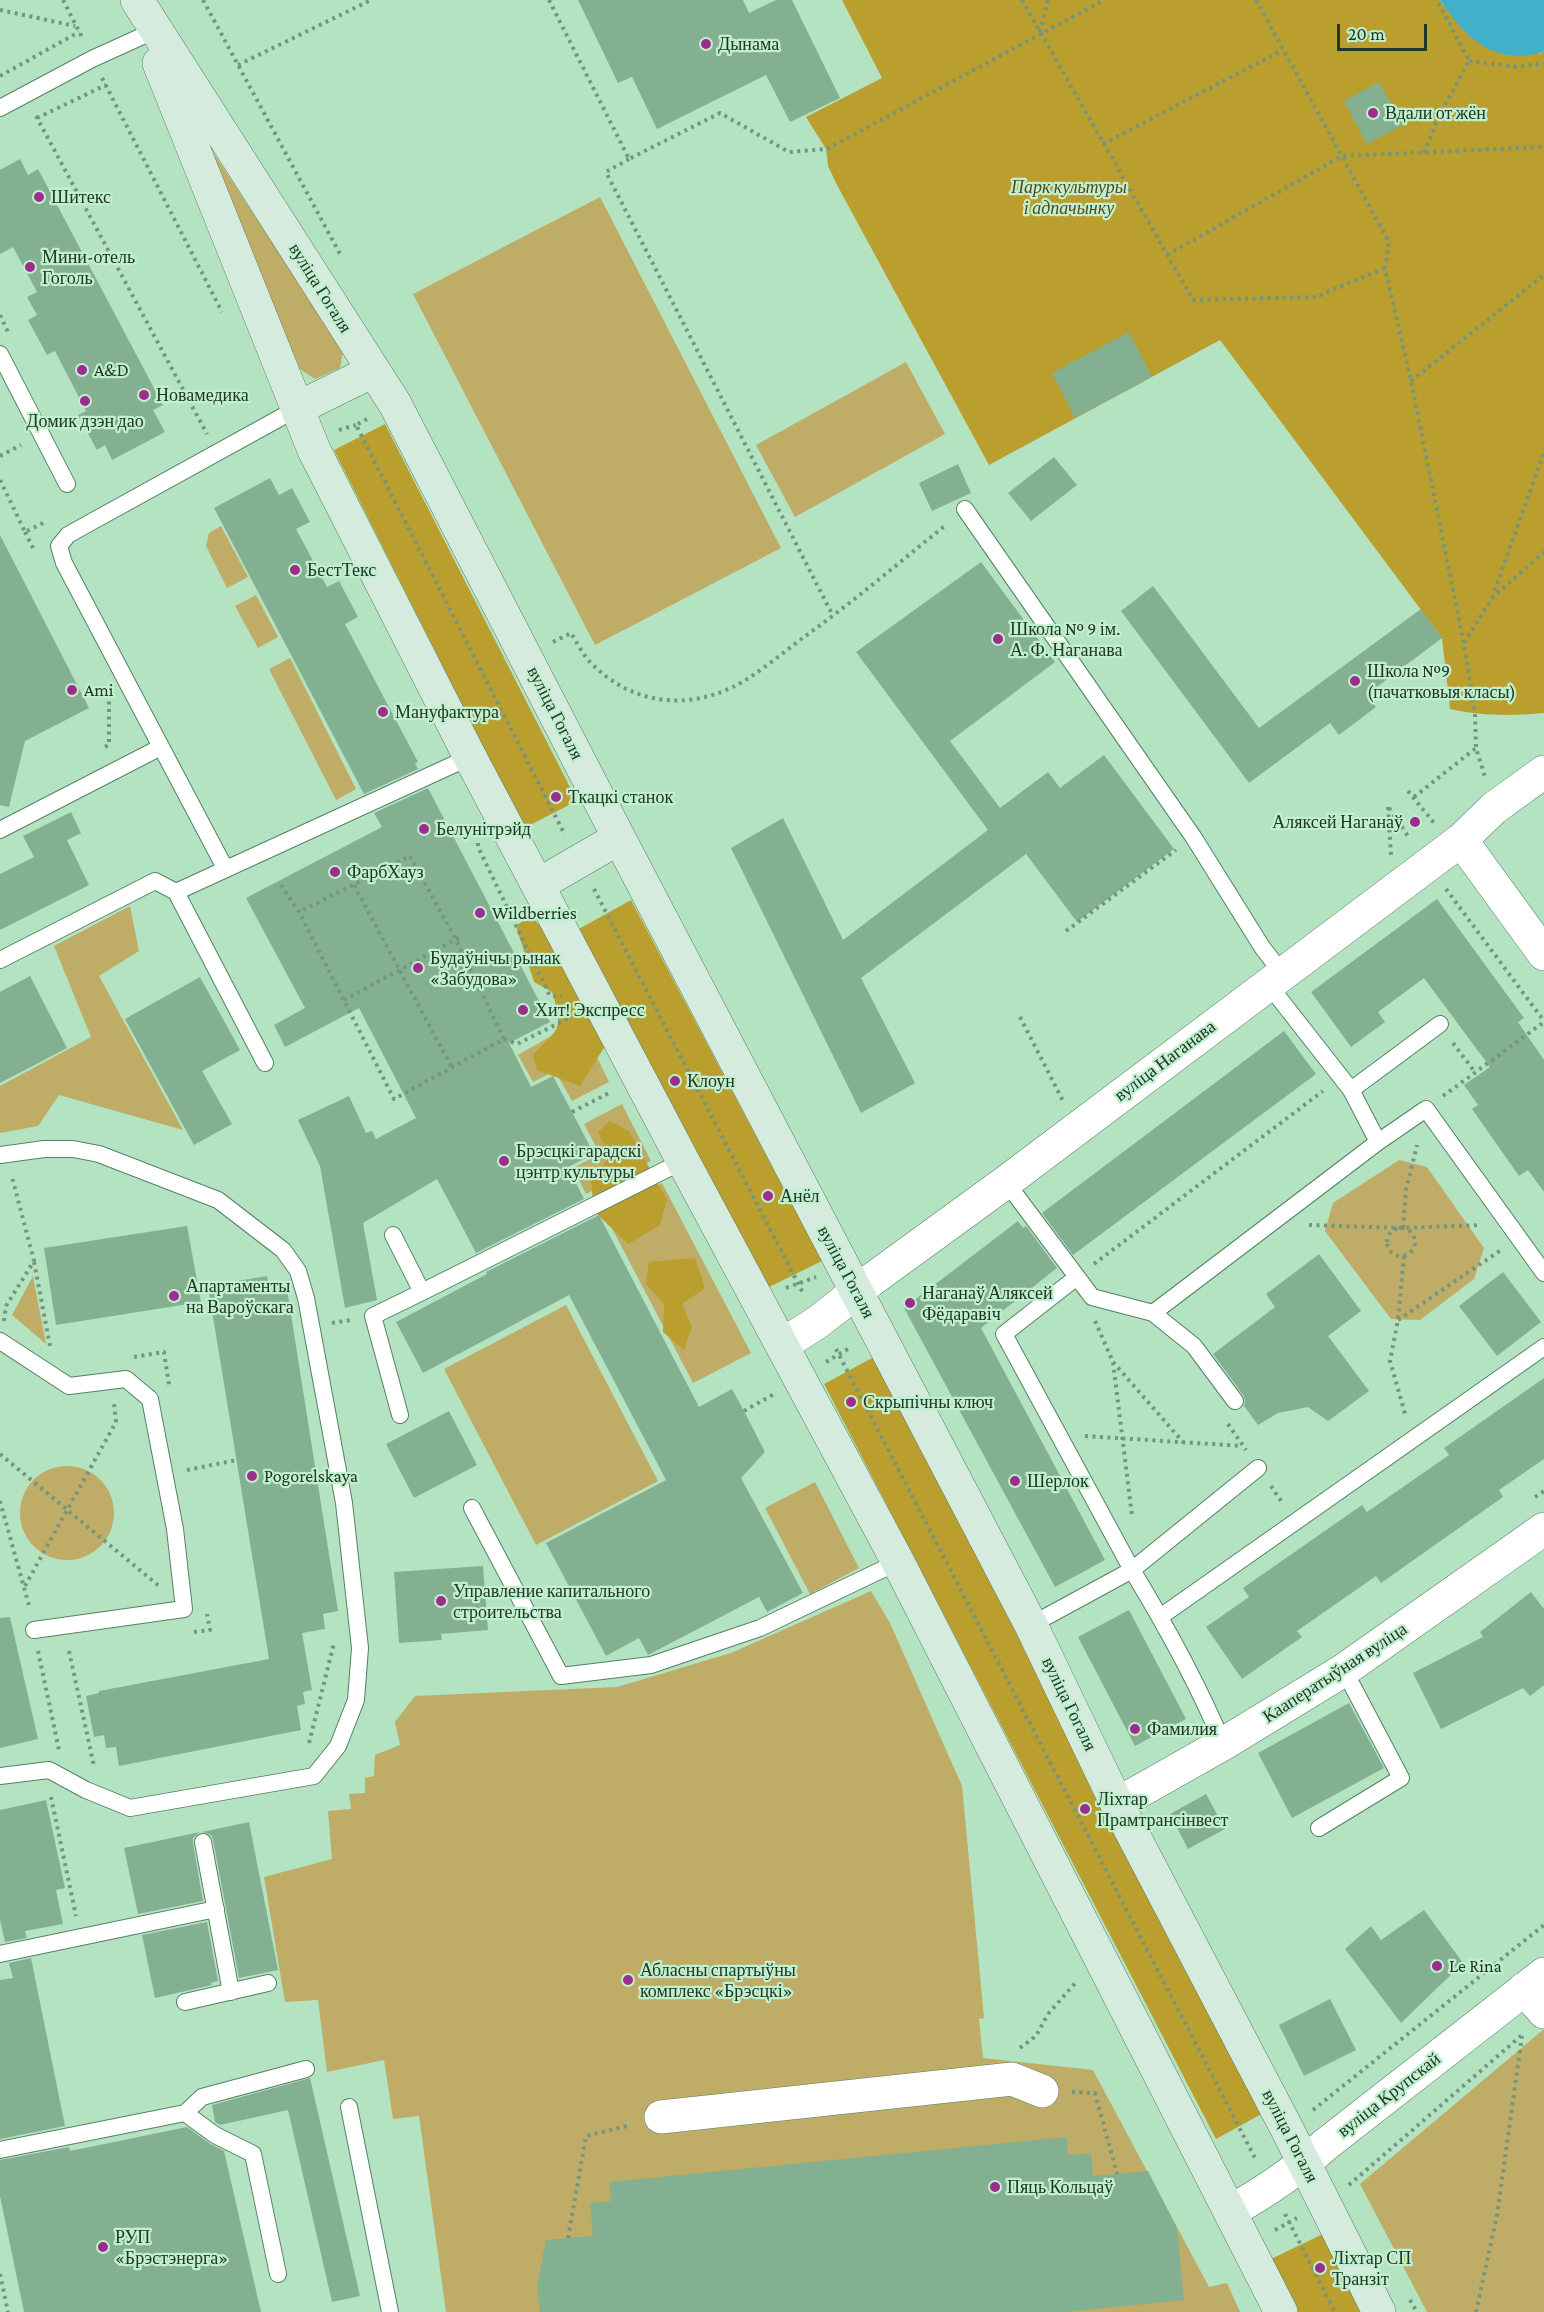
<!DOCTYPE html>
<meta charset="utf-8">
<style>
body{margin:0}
#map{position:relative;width:1544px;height:2312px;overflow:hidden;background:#b4e3c2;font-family:"Crimson Pro",serif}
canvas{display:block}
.scale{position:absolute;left:1337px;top:24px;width:90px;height:27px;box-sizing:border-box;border:3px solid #223528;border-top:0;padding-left:8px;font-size:18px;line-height:21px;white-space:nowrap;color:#223528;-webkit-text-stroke:4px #c1f0cf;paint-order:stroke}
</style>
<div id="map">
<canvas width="1544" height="2312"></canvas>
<div class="scale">20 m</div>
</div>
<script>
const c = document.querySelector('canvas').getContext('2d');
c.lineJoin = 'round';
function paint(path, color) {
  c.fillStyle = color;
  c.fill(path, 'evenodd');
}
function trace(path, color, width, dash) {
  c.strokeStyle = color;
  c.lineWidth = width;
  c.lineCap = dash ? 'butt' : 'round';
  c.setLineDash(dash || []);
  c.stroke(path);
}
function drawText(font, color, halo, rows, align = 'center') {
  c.font = font + ' "Crimson Pro",serif';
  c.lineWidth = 4.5;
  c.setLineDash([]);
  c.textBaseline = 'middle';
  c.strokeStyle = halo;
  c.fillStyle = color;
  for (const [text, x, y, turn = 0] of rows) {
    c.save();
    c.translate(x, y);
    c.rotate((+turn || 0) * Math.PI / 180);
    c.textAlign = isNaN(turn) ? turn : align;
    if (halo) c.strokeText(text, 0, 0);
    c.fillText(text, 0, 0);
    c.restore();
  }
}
paint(new Path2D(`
 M203,137l140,214 -3,17 -25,11 -15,-10 -85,-198z
 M600,197l181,351 -186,97 -182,-351z
 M906,362l39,72 -150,83 -39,-72z
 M221,526l27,51 -21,11 -21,-42 3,-13z
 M256,595l22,42 -20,11 -23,-42z
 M290,658l66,131 -20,11 -67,-131z
 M130,906l9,45 -40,25 84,154 -124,-35 -21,31 -38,7v-47l91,-49 -37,-91z
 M579,1020l30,62 -37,19 -17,-30 -22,11 -15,-27z
 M622,1104l29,57 -65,33 -13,-26 27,-14 -16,-30z
 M1399,1160l28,7 57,81 -10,31 -54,41 -29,-1 -66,-88 8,-28z
 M662,1183l89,170 -58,30 -89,-170z
 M33,1276l13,68 -34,-29z
 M566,1305l92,176 -122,64 -92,-176z
 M20 1513a47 47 0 1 1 94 0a47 47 0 1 1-94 0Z
 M815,1482l44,86 -49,26 -45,-86z
 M871,1591l19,32 72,163 22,232 -5,1 4,39 110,12 116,217 18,-4 13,29h-794l-27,-196 -26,3 -9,-59 -57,12 -9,-72 -33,2 -21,-125 68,-18 -4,-48 23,-2 -2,-15 16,-1v-15l9,-2 1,-21 25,-10 -5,-23 20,-26 202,-9 114,-34z
 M1544,2029v283h-117l-67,-128z`), '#bfac66');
paint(new Path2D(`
 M842,0h598l3,5 96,49 5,-2v661c-33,3 -62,3 -94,-4l-8,-71 -222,-298 -231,125 -152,-280 -9,-19 -2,-17 -20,-32 76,-39z
 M385,424l192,377 -53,27 -190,-378z
 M631,900l191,361 -57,28 -188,-359z
 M530,916l16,15 61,112 -27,43 -43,-16 -4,-15c26,-27 31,-25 19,-63l-18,-10 -18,-56z
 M610,1121l19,10 38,69 -7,25 -32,19 -34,-33 -3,-31 19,-23 -12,-25z
 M695,1258l10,30 -23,16 10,23 -8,23 -21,-18 1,-28 -18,-20 3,-22z
 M876,1356l389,756 -49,27 -392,-755z
 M1325,2233l40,79h-69l-27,-52z`), '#ba9e2e');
paint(new Path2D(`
 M1440,0h104v52c-50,14 -78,-13 -104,-52z`), '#42b0c8');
paint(new Path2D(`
 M578,0h165l6,13 27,-13h16l48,98 -50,24 -24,-47 -109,54 -25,-52 -14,6z
 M1379,82l24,43 -36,19 -23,-43z
 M20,159l8,16 10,-6 125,236 -10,5 12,22 -53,28 -7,-15 -8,5 -19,-35 8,-4 -31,-60 -8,4 -19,-35 9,-5 -10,-18 10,-5 -24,-45 -13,7v-84z
 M1129,332l23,45 -77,41 -23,-45z
 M1054,457l23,28 -46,36 -23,-28z
 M958,464l13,29 -39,18 -13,-28z
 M270,478l9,17 13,-7 18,34 -14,7 31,58 12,-6 19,36 -13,7 73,138 -3,1 3,6 -54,25 -150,-286z
 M0,535l89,173 -64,33 -16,66 -9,-2z
 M981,562l74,100 -105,79 50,67 48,-36 12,16 44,-33 70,94 -97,73 -51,-68 -165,124 54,105 -54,30 -130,-265 52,-30 60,122 145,-110 -132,-178z
 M1153,586l106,142 162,-119 21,29 -76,57 10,12 -37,28 -9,-12 -81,60 -128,-172z
 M428,788l122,234 -41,21 22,44 22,-11 41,78 -26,13 16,32 -108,54 -39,-74 -74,44 14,77 -32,8 -25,-142 -22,-46 51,-24 17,37 6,-2 4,8 40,-21 -57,-110 -74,39 -11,-22 31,-17 -59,-110 136,-71 -8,-14z
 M71,812l10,21 -14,7 22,45 -89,45v-56l34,-17 -11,-21z
 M1437,899l87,119 -6,4 26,38v132l-16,-22 -9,6 -47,-67 6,-4 -14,-20 26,-18 -66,-89 -46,34 7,10 -34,25 -40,-55z
 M30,976l37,72 -67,35v-91z
 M200,977l40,73 -38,21 30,53 -38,21 -69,-126z
 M1284,1031l32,43 -243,181 -31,-42z
 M599,1215l100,192 33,-18 12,22 21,41 -24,26 62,115 -36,19 -8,-15 -111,58 -9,-17 -33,18 -60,-113 120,-63 -97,-185 -146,78 -27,-51 91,-48 -1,-2z
 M1018,1221l5,7 3,-2 31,42 -76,60 124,232 -50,27 -151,-279z
 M187,1226l14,76 -145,23 -12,-77z
 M1319,1254l42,57 -33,25 41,55 -41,30 -20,-14 -30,6 -20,12 -14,-19 1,-6 -2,-5 -30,-41 62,-47 -9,-13z
 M1503,1272l38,50 -44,34 -38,-50z
 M267,1276l2,10 17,-3 52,328 -15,3 2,15 -23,4 10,57 -9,2 2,12 -8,2 4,24 -182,36 -3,-19 -10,1 -2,-13 -10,2 -8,-41 13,-3v-2l170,-32 -61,-373z
 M1544,1378v81l-45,31 4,7 -122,86 -5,-7 -79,55 5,6 -60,42 -36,-52 43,-30 -6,-9 119,-83 5,7 82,-57 -5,-7z
 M449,1411l28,54 -63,33 -28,-54z
 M483,1566l5,64 -47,4 1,6 -43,3 -5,-71z
 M1531,1592l13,17v76l-14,11 -7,-8 -82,41 -28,-56 70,-36 -3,-5z
 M1129,1610l57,109 -51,27 -57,-109z
 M10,1617l28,122 -38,9v-130z
 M1349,1703l35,65 -92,50 -34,-65z
 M1206,1794l19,35 -37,20 -18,-35z
 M46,1800l19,88 -9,2 7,34 -38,7 2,7 -22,4 -5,-22v-110z
 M249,1822l29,148 -39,8 -26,-138 -2,-5 -9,-3z
 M200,1832l-7,6v5l10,58 -65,13 -14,-66z
 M1424,1910l39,53 -62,60 -56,-74 26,-23 10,14z
 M207,1922l11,59 -7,2 1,2 -57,13 -13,-63z
 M31,1958l34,168 -65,13v-159l13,-2 -4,-15z
 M1330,1999l26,51 -52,26 -25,-51z
 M310,2078l50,218 -28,6 -44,-192 -68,15 -5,-3 -3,-17z
 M187,2127l22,16 15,8 37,161h-237l-24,-116v-36l69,-13 1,4z
 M1067,2137l1,18 23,-2 2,23 55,-5 29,57 7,72 -118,12h-526l-3,-26 9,-46 47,-4 -3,-33 21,-2 -2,-19z`), '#83b091');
const lane = new Path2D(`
 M0,108l92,-49 55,-25
 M0,354l67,130
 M965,509l229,329 68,109 20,26
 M0,830l161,-83
 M225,868l-161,-305 -5,-17 9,-11 16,-9 214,-118
 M176,892l89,171
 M0,960l155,-79 21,11 294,-135
 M1268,984l83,106 27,52
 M1351,1090l89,-66
 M0,1155l44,-6h29l26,5 119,46 65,50 15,21 8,27 38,205 16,145 -4,52 -18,46 -24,30 -184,32 -44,-18 -37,-20 -49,6
 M1006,1182l86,115 61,16 225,-171 48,-33 118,164
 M393,1235l29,57 261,-131
 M1077,1277l-73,57 128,236 126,-102
 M1153,1313l41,33 41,55
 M0,1341l69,45 57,-7 24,20 25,130 9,80 -150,21
 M400,1415l-27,-99 49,-24
 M472,1508l89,168 90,-11 109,-37 138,-66
 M1160,1617l384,-270
 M1031,1625l101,-55c34,56 66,114 91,174
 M1319,1828l82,-50 -57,-108
 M203,1842l28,150
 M0,1954l216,-45
 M185,2002l83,-19
 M349,2107l41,205
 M185,2113l30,22 38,19 25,120
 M0,2150l185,-37 17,-16 104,-28`);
const street = new Path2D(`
 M1461,840l83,114
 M782,1345l36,-23 52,-41 136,-99 455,-342 33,-32 50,-36
 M1117,1804l106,-60 121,-74 200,-141
 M1524,1989l20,23
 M661,2117l351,-38 30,12
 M1231,2211c34,-19 65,-40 94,-66l219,-171`);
const secondary = new Path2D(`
 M137,0l258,404 224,434 412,787 86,179 169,323 93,185
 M159,63l155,387 156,307 213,404 215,401 383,750
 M298,408l75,-37
 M538,885l81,-47`);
trace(lane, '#558164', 18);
trace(street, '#558164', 34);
trace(secondary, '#558164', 34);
trace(new Path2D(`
 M63,0l20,39
 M203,0l137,254
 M549,0l80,159 91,-46 69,39 38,-3 277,-149
 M1022,0l171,300 123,-3 69,-29
 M1256,0l133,242 -4,26 26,113 53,263 11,71 1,33 9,29
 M0,10l75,16
 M1040,32l8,-32
 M1469,61l48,6 27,-4
 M238,65l133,-65
 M0,76l79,-44
 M102,78l120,234
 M36,116l171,318
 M37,118l69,-33
 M1103,144l180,-94
 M1424,153l15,-37 30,-55 -32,-61
 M629,159l-23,13 227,444
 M1167,255l175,-99 202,-9
 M0,315l9,19
 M1411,381l133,-106
 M367,419l-11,6 209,410
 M339,430l17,-5
 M0,456l21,-11
 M0,480l25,52 22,-11
 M25,532l10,20
 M1492,598l52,-146
 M553,642l18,-9c6,10 12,22 20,30 39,40 92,48 142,24 21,-10 51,-35 71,-50 49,-35 96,-75 143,-113
 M1464,643l28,-45 52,-46
 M105,747l4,-2v-45
 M1408,791l26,32
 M1414,797l62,-49
 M1388,807l3,48
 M1389,808l21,31
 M478,843v4l72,149h12
 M281,885l18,27 95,187 110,-60 -48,-99 -46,-84 -111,56
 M354,885l98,183
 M594,889l209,404
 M1446,889l98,132
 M496,918l13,-7
 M1066,931l110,-81
 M344,1000l118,-64
 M1020,1017l43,84
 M504,1039l13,5 54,-27
 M1453,1043l21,28
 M1443,1096l101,-74
 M572,1112l39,-20
 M1309,1225l94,3 78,-3
 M1403,1228l3,-38 11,-45
 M1387 1242a14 14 0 1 1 28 0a14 14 0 1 1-28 0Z
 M1404,1256l-6,64 -8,41 16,56
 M34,1262l16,84
 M1094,1264l229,-173
 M786,1288l30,-11
 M1398,1320l103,-70
 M4,1321l2,-15 28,-45 -22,-84
 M1095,1321l18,41 19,154
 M332,1323l19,-3
 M836,1349l420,811
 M134,1357l30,-5 5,33
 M826,1362l25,-15
 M1113,1362l70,80
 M744,1411l30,-17
 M1228,1424l18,26
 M1085,1436l157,10
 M0,1454l159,132
 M187,1470l50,-10
 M1271,1486l12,18
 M1535,1497l9,-6
 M0,1501l30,108
 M25,1586l91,-164 -2,-18
 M194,1632l16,-2 -3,-16
 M38,1651l21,99
 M69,1651l25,115
 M309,1743l25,-100
 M51,1797l25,119
 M1020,2048l16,-12 12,-22 29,-33
 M1072,2092l23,1 22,81
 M1313,2110l231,-185
 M1349,2185l173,-150
 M1285,2214l50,98
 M1275,2230l22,-12
 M568,2238l18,-102 45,-11
 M0,2274l8,38
 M1410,2300l7,12
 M1476,2312l21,-97 25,-179`), '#73967e', 4, [3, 4.5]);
trace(lane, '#fff', 16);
trace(street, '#fff', 33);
trace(secondary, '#d5ebdd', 33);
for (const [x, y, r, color] of [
 [706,44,6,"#9c2d8c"],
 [1373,113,6,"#9c2d8c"],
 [39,197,6,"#9c2d8c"],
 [30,267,6,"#9c2d8c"],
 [82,370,6,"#9c2d8c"],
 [144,395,6,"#9c2d8c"],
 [85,401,6,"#9c2d8c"],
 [295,570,6,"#9c2d8c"],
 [998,639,6,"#9c2d8c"],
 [1355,681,6,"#9c2d8c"],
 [72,690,6,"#9c2d8c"],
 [383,712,6,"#9c2d8c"],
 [556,797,6,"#9c2d8c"],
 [1415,822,6,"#9c2d8c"],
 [424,829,6,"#9c2d8c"],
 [335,872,6,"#9c2d8c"],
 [480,913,6,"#9c2d8c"],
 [418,968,6,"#9c2d8c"],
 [523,1010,6,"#9c2d8c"],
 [675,1081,6,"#9c2d8c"],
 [504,1161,6,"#9c2d8c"],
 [768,1196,6,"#9c2d8c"],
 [174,1296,6,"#9c2d8c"],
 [910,1303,6,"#9c2d8c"],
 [851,1402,6,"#9c2d8c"],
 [252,1476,6,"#9c2d8c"],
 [1015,1481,6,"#9c2d8c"],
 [441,1601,6,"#9c2d8c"],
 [1135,1729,6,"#9c2d8c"],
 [1085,1809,6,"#9c2d8c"],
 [1437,1966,6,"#9c2d8c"],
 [628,1980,6,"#9c2d8c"],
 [995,2187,6,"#9c2d8c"],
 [103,2247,6,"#9c2d8c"],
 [1320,2268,6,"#9c2d8c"]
]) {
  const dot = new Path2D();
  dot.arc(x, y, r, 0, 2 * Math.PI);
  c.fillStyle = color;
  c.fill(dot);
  trace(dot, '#c1f0cf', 2);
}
drawText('18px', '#223528', '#c1f0cf', [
 ["Дынама",718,44],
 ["Вдали от жён",1385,113],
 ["Шитекс",51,197],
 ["Мини-отель",42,257],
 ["Гоголь",42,278],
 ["A&D",94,370],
 ["Новамедика",156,395],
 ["Домик дзэн дао",85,421,"center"],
 ["БестТекс",307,570],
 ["Школа № 9 ім.",1010,629],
 ["А. Ф. Наганава",1010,650],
 ["Школа №9",1367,671],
 ["(пачатковыя класы)",1367,692],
 ["Ami",84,690],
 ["Мануфактура",395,712],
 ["Ткацкі станок",568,797],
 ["Аляксей Наганаў",1403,822,"right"],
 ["Белунітрэйд",436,829],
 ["ФарбХауз",347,872],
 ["Wildberries",492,913],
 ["Будаўнічы рынак",430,958],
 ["«Забудова»",430,979],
 ["Хит! Экспресс",535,1010],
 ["Клоун",687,1081],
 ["Брэсцкі гарадскі",516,1151],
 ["цэнтр культуры",516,1172],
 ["Анёл",780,1196],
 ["Апартаменты",186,1286],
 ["на Вароўскага",186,1307],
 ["Наганаў Аляксей",922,1293],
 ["Фёдаравіч",922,1314],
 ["Скрыпічны ключ",863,1402],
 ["Pogorelskaya",264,1476],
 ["Шерлок",1027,1481],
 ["Управление капитального",453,1591],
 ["строительства",453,1612],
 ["Фамилия",1147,1729],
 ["Ліхтар",1097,1799],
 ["Прамтрансінвест",1097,1820],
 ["Le Rina",1449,1966],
 ["Абласны спартыўны",640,1970],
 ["комплекс «Брэсцкі»",640,1991],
 ["Пяць Кольцаў",1007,2187],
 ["РУП",115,2237],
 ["«Брэстэнерга»",115,2258],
 ["Ліхтар СП",1332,2258],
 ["Транзіт",1332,2279]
], 'left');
drawText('italic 18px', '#53481c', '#c1f0cf', [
 ["Парк культуры",1069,187],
 ["і адпачынку",1069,208]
]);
drawText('18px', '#223528', '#c1f0cf', [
 ["вуліца Гогаля",320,288,58],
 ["вуліца Гогаля",555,713,63],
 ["вуліца Наганава",1165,1061,-37],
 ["вуліца Гогаля",846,1272,62],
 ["Кааператыўная вуліца",1335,1673,-33],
 ["вуліца Гогаля",1069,1704,64],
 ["вуліца Крупскай",1389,2095,-38],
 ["вуліца Гогаля",1290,2136,63]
]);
</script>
